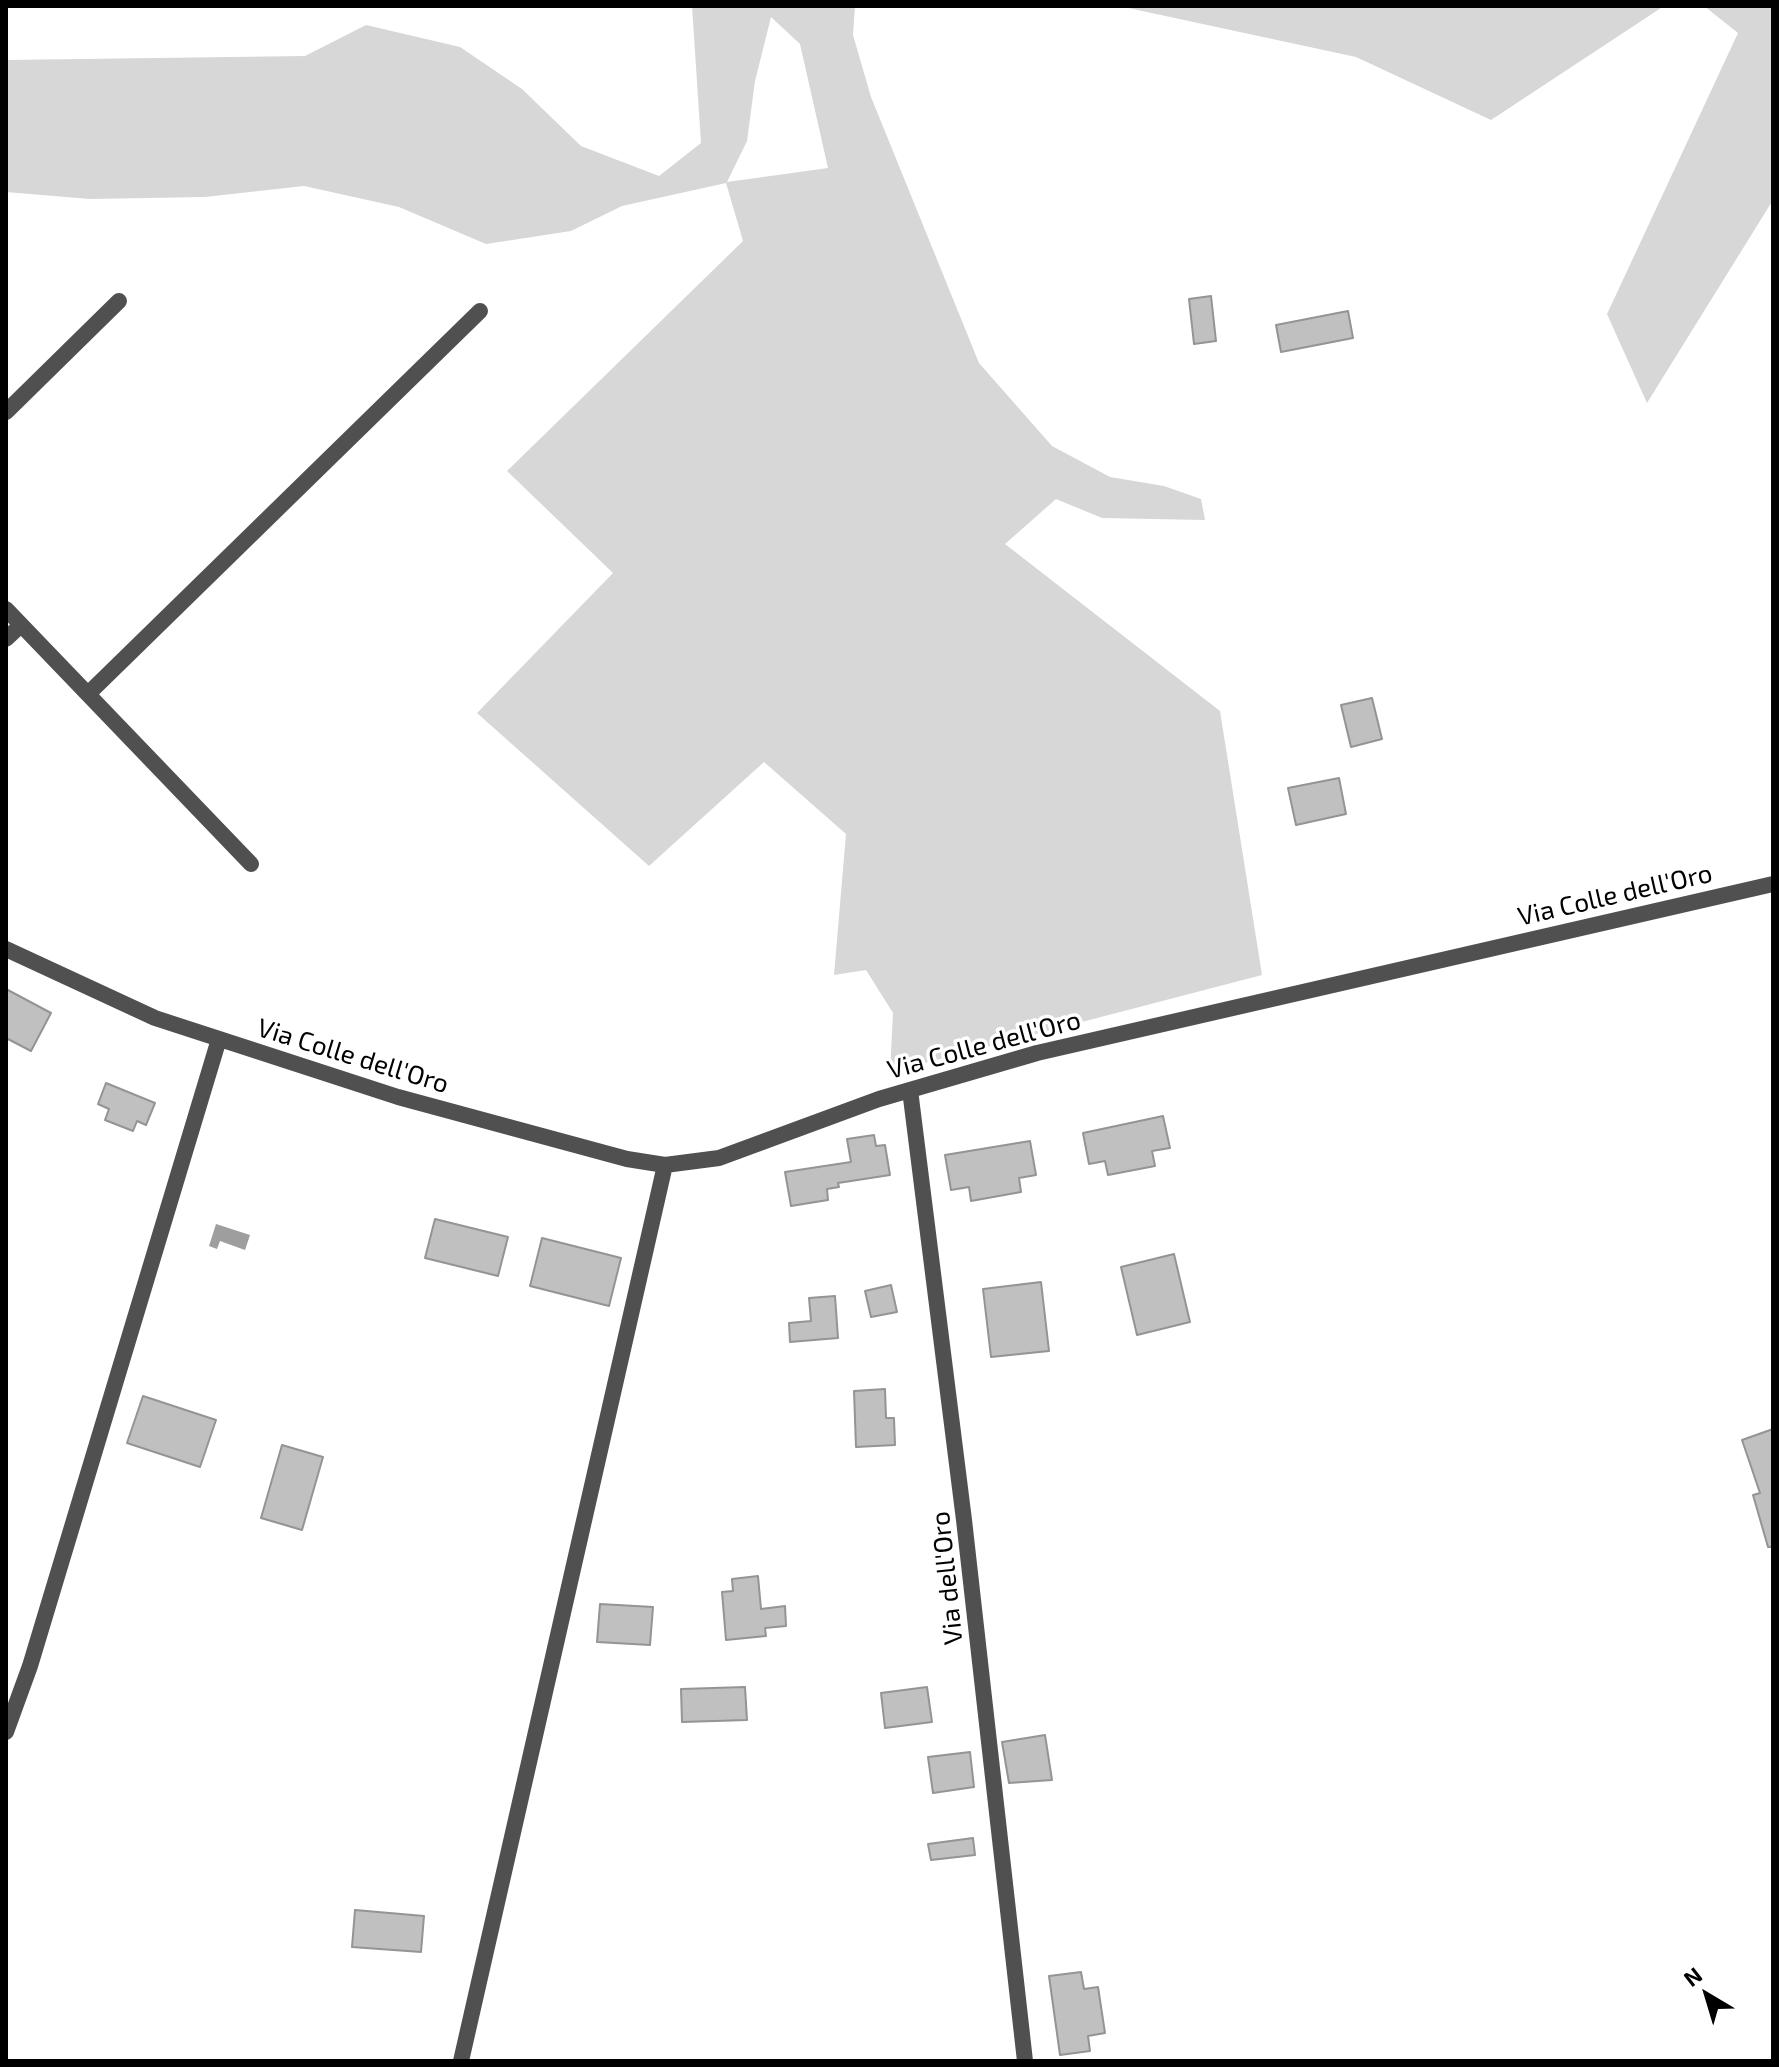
<!DOCTYPE html>
<style>
body{margin:0}
#map{position:relative;width:1779px;height:2067px;overflow:hidden;background:#fff;font-family:"Exo 2",sans-serif}
canvas{display:block}
.frame{position:absolute;inset:0;border:8px solid #000;pointer-events:none}
.north{position:absolute;left:1667px;top:1955px;width:80px;height:80px;-webkit-text-stroke:6px #fff;paint-order:stroke;rotate:322deg;font-size:22px;font-weight:700;line-height:32px;text-align:center;color:#000}
.north::after{content:'';display:block;margin:auto;width:28px;height:36px;background:#000;clip-path:polygon(50% 0,100% 100%,50% 72%,0 100%)}
</style>
<div id="map">
<canvas width="1779" height="2067"></canvas>
<div class="frame"></div>
<div class="north">N</div>
</div>
<script>
const c = document.querySelector('canvas').getContext('2d');
c.lineJoin = 'round';
function paint(path, color) {
  c.fillStyle = color;
  c.fill(path, 'evenodd');
}
function trace(path, color, width, dash) {
  c.strokeStyle = color;
  c.lineWidth = width;
  c.lineCap = dash ? 'butt' : 'round';
  c.setLineDash(dash || []);
  c.stroke(path);
}
function drawText(font, color, halo, rows, align = 'center') {
  c.font = font + ' "Exo 2",sans-serif';
  c.lineWidth = 7;
  c.setLineDash([]);
  c.textBaseline = 'middle';
  c.strokeStyle = halo;
  c.fillStyle = color;
  for (const [text, x, y, turn = 0] of rows) {
    c.save();
    c.translate(x, y);
    c.rotate((+turn || 0) * Math.PI / 180);
    c.textAlign = isNaN(turn) ? turn : align;
    if (halo) c.strokeText(text, 0, 0);
    c.fillText(text, 0, 0);
    c.restore();
  }
}
paint(new Path2D(`
 M692,6h163l-2,29 18,62 108,266 73,83 58,31 54,9 37,13 4,21 -103,-2 -46,-19 -51,45 215,167 42,264 -372,97 3,-59 -27,-43 -32,5 12,-141 -82,-72 -115,104 -172,-153 136,-140 -106,-102 236,-230 -17,-58 -104,23 -51,25 -85,13 -87,-37 -95,-21 -99,11 -115,2 -84,-7v-132l299,-4 61,-31 94,22 62,42 59,57 78,30 42,-33zM771,17l29,27 28,124 -101,14 20,-41 8,-60z
 M1119,6h545l-173,114 -135,-63z
 M1704,6h69v194l-126,203 -40,-89 131,-281z`), '#d7d7d7');
paint(new Path2D(`
 M216,1224l34,11 -5,15 -25,-9 -3,8 -8,-3z`), '#9e9e9e');
const building = new Path2D(`
 M1211,296l5,45 -22,3 -5,-45z
 M1348,311l5,27 -72,14 -5,-27z
 M1372,698l10,41 -31,8 -10,-42z
 M1339,778l7,36 -50,11 -8,-37z
 M6,989l45,24 -20,38 -25,-13z
 M106,1083l49,20 -9,22 -9,-4 -4,10 -28,-11 4,-11 -11,-5z
 M1163,1116l7,32 -18,3 3,15 -47,9 -3,-14 -16,3 -6,-31z
 M874,1135l2,11 9,-1 5,30 -52,8 1,4 -12,2 1,11 -37,6 -6,-34 66,-10 -4,-23z
 M1030,1141l6,34 -17,3 2,14 -50,9 -2,-14 -18,3 -6,-35z
 M435,1219l73,18 -10,39 -73,-18z
 M542,1238l79,20 -12,48 -79,-20z
 M1174,1254l16,68 -53,13 -16,-68z
 M1041,1282l8,69 -58,6 -8,-68z
 M891,1285l6,27 -26,5 -6,-26z
 M835,1296l3,42 -48,4 -1,-19 22,-2 -2,-23z
 M885,1389l1,29h8l1,27 -39,2 -2,-56z
 M143,1396l73,24 -16,47 -73,-24z
 M1773,1429v118h-5l-15,-52 7,-2 -18,-53z
 M282,1445l41,12 -21,73 -41,-12z
 M758,1576l3,33 24,-3 1,20 -21,2 1,8 -40,4 -4,-48 11,-1 -1,-12z
 M600,1604l53,3 -3,38 -53,-3z
 M745,1687l2,33 -65,2 -1,-33z
 M927,1687l5,35 -47,6 -4,-35z
 M1045,1735l7,45 -43,3 -7,-41z
 M970,1752l4,35 -41,6 -5,-36z
 M973,1838l2,17 -44,5 -3,-16z
 M355,1910l69,6 -3,36 -69,-5z
 M1081,1972l3,17 14,-2 7,46 -17,3 2,15 -30,4 -11,-79z`);
paint(building, '#c0c0c0');
trace(building, '#949494', 2);
trace(new Path2D(`
 M6,412l113,-111
 M6,609l245,255
 M6,639l15,-14
 M88,694l392,-383
 M6,949l149,69 243,79 229,62 38,6 54,-7 160,-59 158,-46 736,-169
 M910,1090l54,430 61,541
 M6,1732l24,-66 189,-627
 M461,2061l204,-896`), '#505050', 16);
drawText('26px', '#000', '#fff', [
 ["Via Colle dell'Oro",1615,895,-13],
 ["Via Colle dell'Oro",984,1045,-15],
 ["Via Colle dell'Oro",353,1056,17],
 ["Via dell'Oro",947,1578,-96]
]);
</script>
